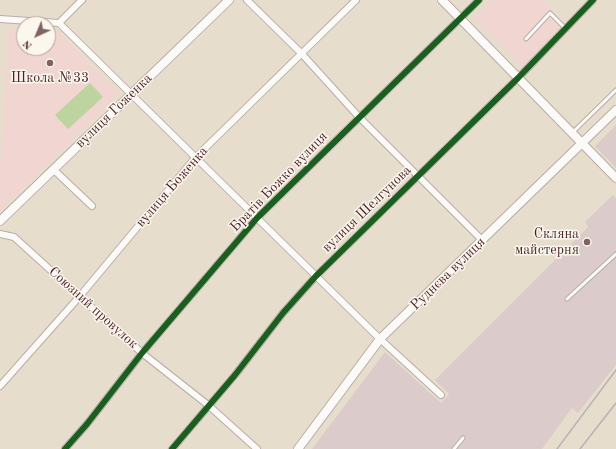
<!DOCTYPE html>
<meta charset="utf-8">
<style>
body{margin:0}
#map{position:relative;width:616px;height:449px;overflow:hidden;background:#e7ddcd;font-family:"Old Standard TT",serif}
canvas{display:block}
.north{position:absolute;left:16px;top:16px;width:40px;height:40px;box-sizing:border-box;background:#fbf7ec;border:1px solid #b4a19f;border-radius:50%;rotate:224deg;font-size:11px;font-weight:700;line-height:16px;text-align:center;color:#4a1f2b}
.north::after{content:'';display:block;margin:auto;width:14px;height:18px;background:#816264;clip-path:polygon(50% 0,100% 100%,50% 72%,0 100%)}
</style>
<div id="map">
<canvas width="616" height="449"></canvas>
<div class="north">N</div>
</div>
<script>
const c = document.querySelector('canvas').getContext('2d');
c.lineJoin = 'round';
function paint(path, color) {
  c.fillStyle = color;
  c.fill(path, 'evenodd');
}
function trace(path, color, width, dash) {
  c.strokeStyle = color;
  c.lineWidth = width;
  c.lineCap = dash ? 'butt' : 'round';
  c.setLineDash(dash || []);
  c.stroke(path);
}
function drawText(font, color, halo, rows, align = 'center') {
  c.font = font + ' "Old Standard TT",serif';
  c.lineWidth = 3;
  c.setLineDash([]);
  c.textBaseline = 'middle';
  c.strokeStyle = halo;
  c.fillStyle = color;
  for (const [text, x, y, turn = 0] of rows) {
    c.save();
    c.translate(x, y);
    c.rotate((+turn || 0) * Math.PI / 180);
    c.textAlign = isNaN(turn) ? turn : align;
    if (halo) c.strokeText(text, 0, 0);
    c.fillText(text, 0, 0);
    c.restore();
  }
}
paint(new Path2D(`
 M493,0h49l23,23 -44,44 -47,-49z
 M9,28h15v20h24v-19h8l64,64 -120,118v-39z`), '#f0d5d0');
paint(new Path2D(`
 M616,125v43l-21,-22z
 M613,195l3,3v167l-38,48 -6,-5 -30,41h-230l73,-97 56,51 8,-9 -14,-14 153,-153 -3,-5z`), '#dbcbca');
paint(new Path2D(`
 M90,83l13,14 -35,32 -13,-14z`), '#bdd4a0');
const service = new Path2D(`
 M526,39l24,-26 16,16
 M573,132l43,-42
 M567,299l49,-45
 M454,449l9,-11`);
const minor = new Path2D(`
 M247,0l55,54 57,63 124,124
 M0,19l59,4
 M59,23l321,316 61,56
 M59,23l23,-23
 M54,170l38,36
 M0,234l14,3 128,116 66,52 49,44
 M0,386l80,-90 115,-138 161,-158
 M65,449l22,-25 55,-71 115,-135 222,-218
 M172,449l63,-74 48,-62 33,-37 202,-198 75,-78`);
const tertiary = new Path2D(`
 M442,0l174,178
 M0,221l229,-221
 M298,449l82,-110 236,-229`);
trace(service, '#b8ada4', 5);
trace(minor, '#b8ada4', 8);
trace(tertiary, '#b8ada4', 10);
trace(service, '#fbfaf8', 3);
trace(minor, '#fbfaf8', 6);
trace(tertiary, '#fbfaf8', 8);
trace(new Path2D(`
 M557,449l59,-79
 M580,449l36,-46`), '#b9b2b2', 1.5);
trace(new Path2D(`
 M65,449l22,-25 55,-71 115,-135 222,-218
 M172,449l63,-74 48,-62 33,-37 202,-198 75,-78`), '#1b5e20', 6);
for (const [x, y, r, color] of [
 [50,63,4,"#816264"],
 [587,242,4,"#816264"]
]) {
  const dot = new Path2D();
  dot.arc(x, y, r, 0, 2 * Math.PI);
  c.fillStyle = color;
  c.fill(dot);
  trace(dot, '#fbf7ec', 1.5);
}
drawText('14px', '#4a1f2b', '#fbf7ec', [
 ["Школа №33",50,78],
 ["Скляна",579,234,"right"],
 ["майстерня",579,250,"right"]
]);
drawText('14px', '#4a1f2b', '#fbf7ec', [
 ["вулиця Гоженка",114,111,-44],
 ["Братів Божко вулиця",279,182,-46],
 ["вулиця Боженка",172,187,-49],
 ["вулиця Шелгунова",367,209,-44],
 ["Руднєва вулиця",448,274,-44],
 ["Союзний провулок",93,308,42]
]);
</script>
